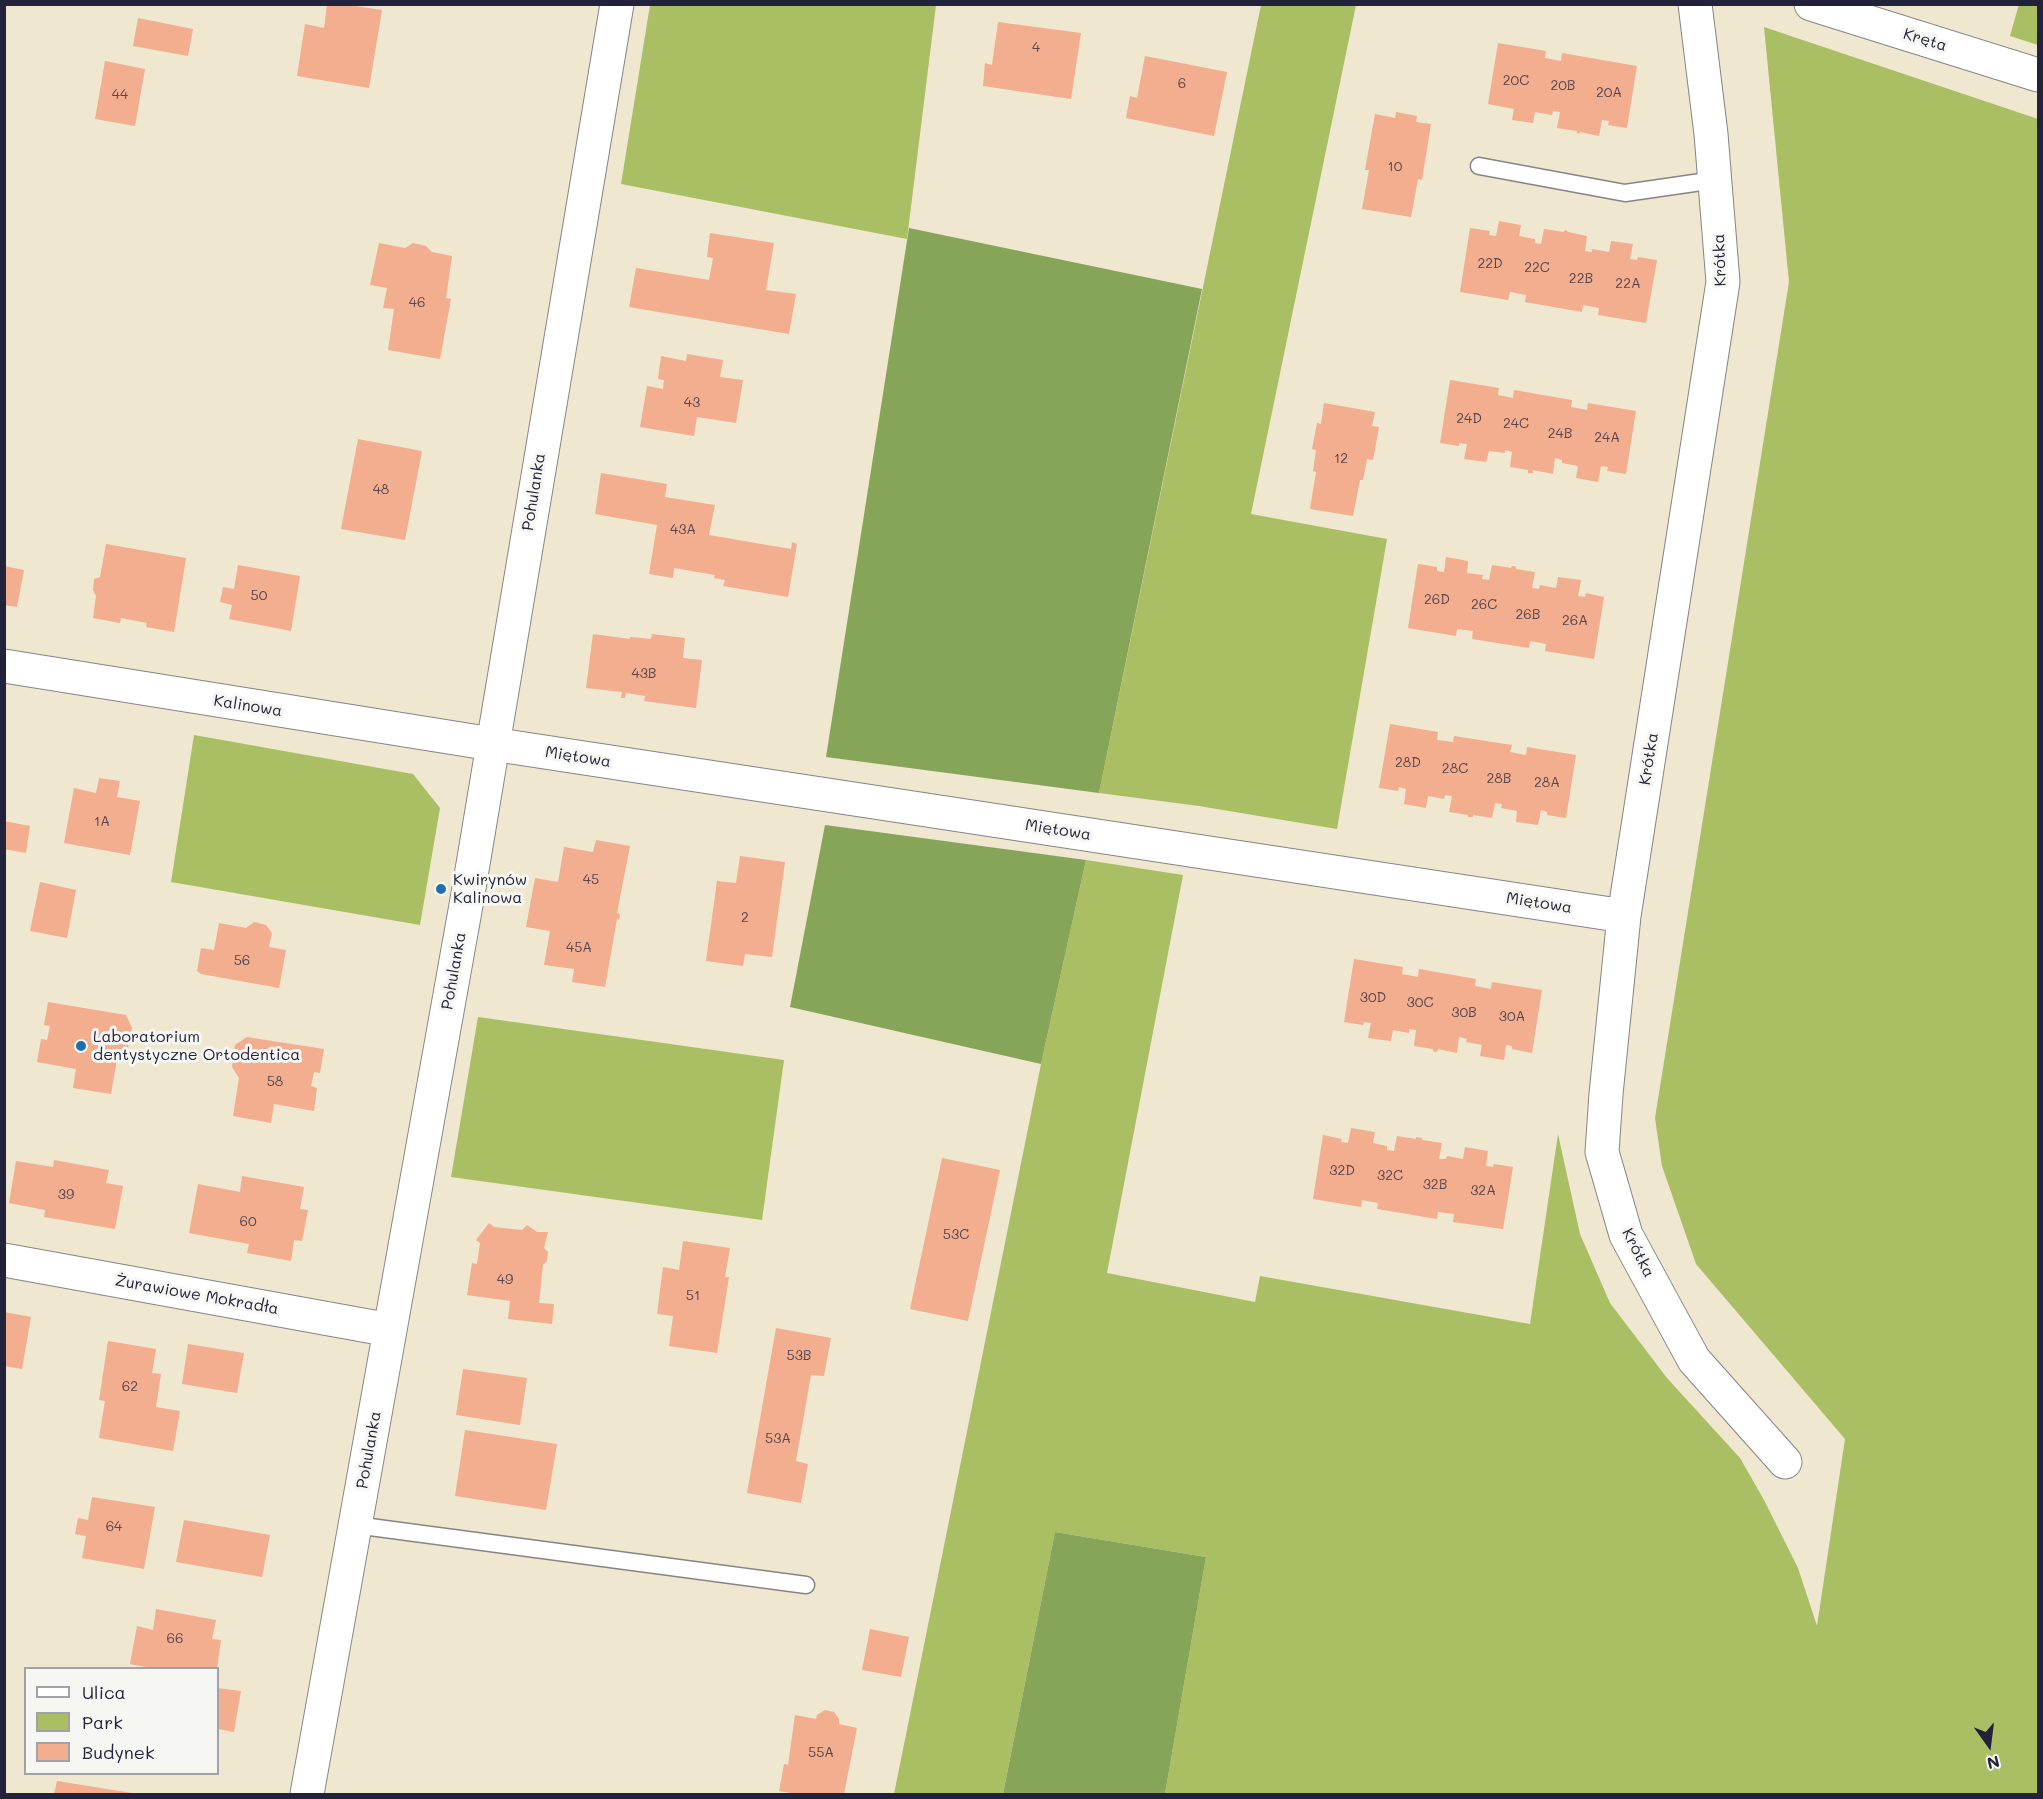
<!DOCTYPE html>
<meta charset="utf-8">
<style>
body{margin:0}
#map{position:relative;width:2043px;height:1799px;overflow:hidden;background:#efe7cf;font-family:Mali,sans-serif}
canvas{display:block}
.frame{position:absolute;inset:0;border:6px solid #22223b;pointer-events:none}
.legend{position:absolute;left:24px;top:1667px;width:195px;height:108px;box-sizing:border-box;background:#f6f6f2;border:2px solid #a1a1a9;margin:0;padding:8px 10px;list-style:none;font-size:18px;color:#22223b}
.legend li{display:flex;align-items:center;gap:12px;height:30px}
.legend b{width:30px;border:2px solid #a1a1a9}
.north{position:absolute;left:1959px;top:1715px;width:60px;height:60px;-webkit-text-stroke:4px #f6f6f2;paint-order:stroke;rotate:166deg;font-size:16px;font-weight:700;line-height:24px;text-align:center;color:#22223b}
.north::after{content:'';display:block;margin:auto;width:21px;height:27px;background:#22223b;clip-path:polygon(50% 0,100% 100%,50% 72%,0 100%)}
</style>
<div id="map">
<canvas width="2043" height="1799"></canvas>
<div class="frame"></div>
<ul class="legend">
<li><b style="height:8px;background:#fff"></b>Ulica</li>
<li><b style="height:16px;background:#aabe63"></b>Park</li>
<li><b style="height:16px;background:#f2ae8e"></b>Budynek</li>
</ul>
<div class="north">N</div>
</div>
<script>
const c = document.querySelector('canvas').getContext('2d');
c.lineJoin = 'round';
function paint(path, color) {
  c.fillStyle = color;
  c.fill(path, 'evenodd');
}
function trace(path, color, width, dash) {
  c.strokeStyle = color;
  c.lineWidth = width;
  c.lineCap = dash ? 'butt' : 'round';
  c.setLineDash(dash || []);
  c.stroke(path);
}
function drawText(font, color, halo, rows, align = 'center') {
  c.font = font + ' Mali,sans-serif';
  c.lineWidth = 6;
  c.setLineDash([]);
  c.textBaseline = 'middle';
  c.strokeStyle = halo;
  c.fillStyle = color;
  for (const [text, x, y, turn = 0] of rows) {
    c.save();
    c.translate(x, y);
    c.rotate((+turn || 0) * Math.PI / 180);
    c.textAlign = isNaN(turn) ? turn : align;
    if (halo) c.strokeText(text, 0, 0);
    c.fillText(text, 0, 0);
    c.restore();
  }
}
paint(new Path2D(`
 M2019,4l19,1v40l-28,-9z
 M650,5h286l-29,234 -286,-55z
 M1261,5h95l-105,509 136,25 -50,290 -138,-23 -100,-13z
 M1764,27l274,92v1675h-873l41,-237 -151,-25 -52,262h-109l147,-730 45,-204 97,15 -76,398 148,29 5,-26 270,48 28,-190 22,100 30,69 57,75 73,80 24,42 34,68 19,58 28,-187 -149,-175 -34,-98 -7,-48 134,-836z
 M194,735l219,39 27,34 -20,117 -249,-43z
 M478,1017l306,43 -22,160 -311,-43z`), '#aabe63');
paint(new Path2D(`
 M909,228l293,61 -103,504 -273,-36z
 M825,825l261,35 -45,204 -251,-57z
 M1055,1532l151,25 -41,237h-162z`), '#87a559');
paint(new Path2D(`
 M327,5h22l33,5 -13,78 -72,-12 8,-52 19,4z
 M138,18l55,11 -5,27 -55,-10z
 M998,22l83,11 -10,66 -88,-13 2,-23 7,2z
 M1498,43l48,8 -1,7 16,3 1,-8 75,13 -10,62 -19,-3 1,-4 -7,-1 -3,16 -19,-4 -1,2 -2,-1v-2l-20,-3 3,-16 -7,-1 -1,4 -17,-3 -2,11 -21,-3 2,-11 -26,-5z
 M1145,56l82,16 -13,64 -88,-18 4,-22 7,2z
 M105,61l40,8 -10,57 -40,-7z
 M1396,112l21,4 -1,6 15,2 -9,56 -4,-1 -7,38 -49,-8 7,-39h-4l1,-6 9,-50 20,4z
 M1499,221l22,4 -2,11 16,3v4l6,1 3,-15 19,3 3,-2 2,2 19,4 -2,15 7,1v-3l17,3 2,-11 22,3 -3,15 7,1 1,-3 19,3 -11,63 -48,-8 1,-7 -16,-3 -1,7 -57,-10 1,-7 -16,-3 -2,8 -48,-8 10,-64 20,3 -1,4 7,1z
 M710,233l64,10 -8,47 30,4 -7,40 -160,-27 7,-39 73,12 4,-22 -6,-1z
 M379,243l26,5 8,-5 13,3 6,6 20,4 -6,42 5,1 -11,60 -52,-9 6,-41 -11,-1 4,-20 -17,-3z
 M687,354l36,6 -3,17 23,3 -7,43 -39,-6 -3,19 -54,-9 7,-41 16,3 1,-9 -6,-1 3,-23 25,5z
 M1450,380l49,8 -1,7 15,3 1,-8 58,10 -1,7 16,3 1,-7 48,8 -10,63 -19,-3 1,-4 -7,-1 -3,16 -22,-4 2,-12 -16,-3v-3l-7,-2 -2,16 -20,-4v3h-5v-3l-18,-3 2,-15 -7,-2v3l-16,-2 -3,11 -22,-3 3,-15 -8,-1v3l-19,-3z
 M1324,403l51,9 -3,14 7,1 -6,33 -6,-1 -4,21h-3l-7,36 -43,-7 6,-37 -3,-1 3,-21 -4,-1 5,-26 4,1z
 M358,439l64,12 -17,89 -64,-11z
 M601,473l66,11 -2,13 50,8 -6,30 82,14 1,-7 5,2 -9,53 -65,-11 2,-6 -11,-2 1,-3 -41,-7 -1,10 -24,-4 8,-49 -62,-11z
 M106,544l80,14 -12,74 -28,-5 1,-4 -26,-5 -1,5 -27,-5 3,-22 -3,-6 1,-11 6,-2z
 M1446,557l22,4 -1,12 16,2 -1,4 7,1 3,-15 19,3 1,-2h2l2,1v2l19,3 -3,16 7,1 1,-4 16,3 2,-11 23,3 -3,16 7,1 1,-4 18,4 -10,62 -49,-8 1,-7 -16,-3 -1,7 -57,-9 1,-8 -16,-2 -1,7 -48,-8 10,-64 19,3v4l7,1z
 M238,565l62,11 -9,55 -62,-12 3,-14 -12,-3 3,-15 11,2z
 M4,566l20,4 -7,37 -13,-2z
 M593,634l37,5v-2l21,2 1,-5 33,4 -2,20 19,2 -6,48 -52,-7 1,-5 -19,-3 -1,5h-4l1,-6 -36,-4z
 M1390,724l48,8 -1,8 16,2 1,-6 58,9 -2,7 16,3 1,-8 49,8 -10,63 -19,-3v-3l-6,-2 -3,15 -22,-3 1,-11 -16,-3 1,-4 -7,-1 -3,15 -19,-3v2h-5v-2l-19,-3 3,-16 -7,-1 -1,4 -16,-3 -2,12 -22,-4 2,-15 -7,-2 -1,4 -19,-3z
 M99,778l21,3 -3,16 23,4 -10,54 -66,-12 10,-55 22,5z
 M4,821l26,5 -4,27 -22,-4z
 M596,840l34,6 -13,67 3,1 -1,6 -2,-1 -12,68 -33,-5 2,-13 -30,-4 6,-34 -24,-4 9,-49 23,4 6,-35 29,5z
 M740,856l45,6 -13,95 -27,-3 -2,12 -37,-5 11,-80 19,2z
 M40,882l36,8 -9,48 -37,-7z
 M254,922l12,3 6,8 -3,14 17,3 -7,38 -78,-14 -4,-3 4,-23 13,2 5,-27 27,5z
 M1354,959l49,8 -1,7 16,3 1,-8 57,10 -1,7 16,3 1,-7 50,8 -10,63 -20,-4v-3l-6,-1 -2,15 -24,-4 2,-11 -16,-3 1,-3 -8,-2 -2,16 -19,-4 -1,3h-2l-2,-1v-2l-19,-3 2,-16 -7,-1v4l-16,-3 -2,11 -23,-3 3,-15 -7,-1 -1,3 -19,-3z
 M48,1002l78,13 6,13 -4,20 -10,6 -7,40 -38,-6 3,-19 -39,-7 4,-23 6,1 3,-14 -6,-1z
 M247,1037l77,12 -4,24 -6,-1 -3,14 6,2 -3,23 -40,-7 -3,19 -38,-7 6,-38 -7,-11 3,-22z
 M1351,1128l24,4 -2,11 14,3v4l7,1 3,-15 19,3v-2l6,1v2l20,3 -3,16h7l1,-3 16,3 2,-12 23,4 -2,15 7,1 1,-3 19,3 -10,62 -50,-7 1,-8 -16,-2 -1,7 -60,-10 1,-6 -16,-3 -1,7 -48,-8 10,-64 19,4 -1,3 7,1z
 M942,1158l58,12 -32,151 -58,-12z
 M54,1160l55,10 -3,13 17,3 -8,43 -71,-12 1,-7 -36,-7 7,-42 37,6z
 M242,1176l62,11 -4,22 8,1 -6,31 -8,-1 -3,21 -44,-8 2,-9 -60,-11 9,-49 42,8z
 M489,1223l5,4 28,3 5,-5 10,7h11l-4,16 4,4 -1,9 -4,4 -4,38 15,1 -2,20 -44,-5 2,-18 -43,-6 5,-32 5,1 3,-21 -4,-3z
 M683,1241l47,7 -5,29h4l-12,76 -48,-7 4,-30 -16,-2 6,-47 16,3z
 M4,1312l27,5 -9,52 -18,-3z
 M776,1328l55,10 -7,38 -13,-1 -15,86 12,3 -7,39 -54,-10z
 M108,1341l48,8 -4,24 9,1 -5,33 24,4 -7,40 -74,-13 6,-37 -6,-1z
 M188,1344l56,9 -7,40 -55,-9z
 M463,1369l64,9 -7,47 -64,-10z
 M465,1430l92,14 -11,66 -91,-14z
 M92,1497l63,10 -11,62 -62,-11 4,-22 -11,-2 3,-16 10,2z
 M184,1520l86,15 -8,42 -86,-15z
 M156,1609l60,11 -4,19 9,1 -4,28h-71v-1l-16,-3 7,-38 16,4z
 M870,1629l39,8 -8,40 -39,-7z
 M218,1688l23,3 -7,41 -16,-3z
 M825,1710l9,2 5,7v5l18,4 -13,66h-48l-17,-3 5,-27 4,1 7,-50 21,4 1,-4z
 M57,1781l75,12v1h-78z`), '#f2ae8e');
const lane = new Path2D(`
 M1479,166l146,27 90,-13
 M355,1525l451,60`);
const street = new Path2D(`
 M1695,4l16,130 12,148 -99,634 -18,178 -4,58 24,83 68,125 91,102
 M1811,4l227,71
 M4,666l488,78 1132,172
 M4,1260l386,70
 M307,1794l161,-900 149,-890`);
trace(lane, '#888485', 19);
trace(street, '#888485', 35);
trace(lane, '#fff', 16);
trace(street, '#fff', 33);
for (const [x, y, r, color] of [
 [441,889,6,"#1f6fb2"],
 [81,1046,6,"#1f6fb2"]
]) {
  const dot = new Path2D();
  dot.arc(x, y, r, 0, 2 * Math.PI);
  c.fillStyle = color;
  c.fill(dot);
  trace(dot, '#f6f6f2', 2);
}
drawText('14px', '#564550', null, [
 ["4",1036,48],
 ["20C",1516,81],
 ["6",1182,84],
 ["20B",1563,86],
 ["20A",1609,93],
 ["44",120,95],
 ["10",1395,167],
 ["22D",1490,264],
 ["22C",1537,268],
 ["22B",1581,279],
 ["22A",1628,284],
 ["46",417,303],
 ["43",692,403],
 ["24D",1469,419],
 ["24C",1516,424],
 ["24B",1560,434],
 ["24A",1607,438],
 ["12",1341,459],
 ["48",381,490],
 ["43A",683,530],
 ["50",259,596],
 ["26D",1437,600],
 ["26C",1484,605],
 ["26B",1528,615],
 ["26A",1575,621],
 ["43B",644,674],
 ["28D",1408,763],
 ["28C",1455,769],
 ["28B",1499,779],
 ["28A",1547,783],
 ["1A",102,822],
 ["45",591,880],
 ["2",745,918],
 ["45A",579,948],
 ["56",242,961],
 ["30D",1373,998],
 ["30C",1420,1003],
 ["30B",1464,1013],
 ["30A",1512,1017],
 ["58",275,1082],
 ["32D",1342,1171],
 ["32C",1390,1176],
 ["32B",1435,1185],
 ["32A",1483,1191],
 ["39",66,1195],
 ["60",248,1222],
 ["53C",956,1235],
 ["49",505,1280],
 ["51",693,1296],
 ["53B",799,1356],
 ["62",130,1387],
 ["53A",778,1439],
 ["64",114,1527],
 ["66",175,1639],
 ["55A",821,1753]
]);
drawText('16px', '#22223b', '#f6f6f2', [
 ["Kręta",1925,40,17],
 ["Krótka",1720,260,-92],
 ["Pohulanka",534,492,-81],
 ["Kalinowa",248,706,9],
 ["Miętowa",578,757,9],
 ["Krótka",1649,759,-81],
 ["Miętowa",1058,830,9],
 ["Miętowa",1539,903,9],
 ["Pohulanka",454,971,-80],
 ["Krótka",1638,1253,63],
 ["Żurawiowe Mokradła",197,1295,10],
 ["Pohulanka",369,1450,-80]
]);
drawText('16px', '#22223b', '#f6f6f2', [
 ["Kwirynów",453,880],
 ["Kalinowa",453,898],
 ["Laboratorium",93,1037],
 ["dentystyczne Ortodentica",93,1055]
], 'left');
</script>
